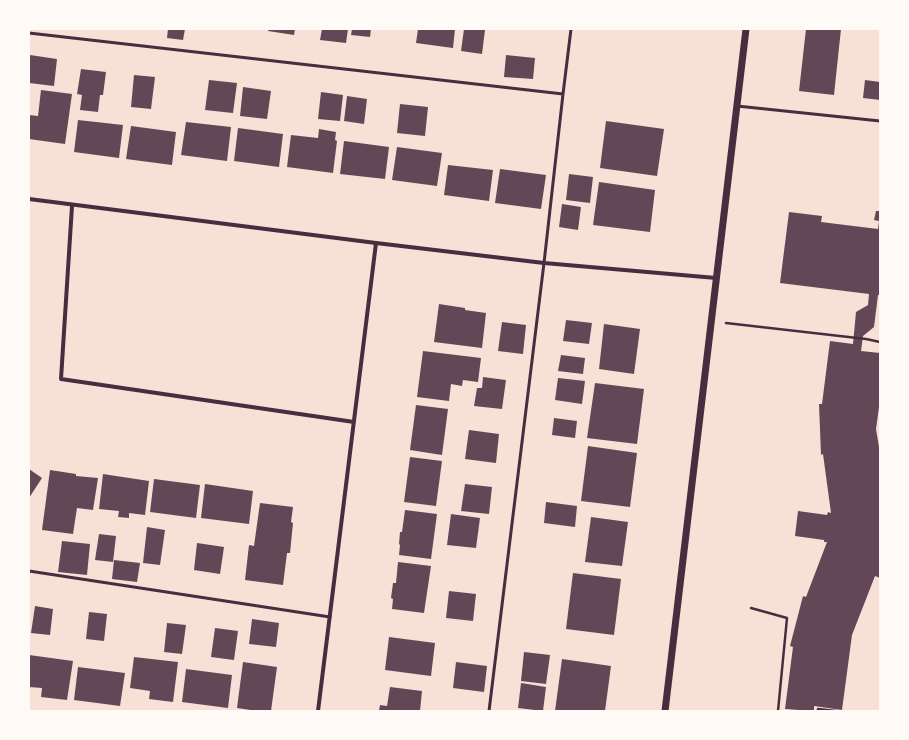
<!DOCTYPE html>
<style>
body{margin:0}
#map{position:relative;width:909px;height:740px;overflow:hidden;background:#f7e1d7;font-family:"Titillium Web",sans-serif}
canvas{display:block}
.frame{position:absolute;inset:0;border:30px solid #fffaf5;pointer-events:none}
</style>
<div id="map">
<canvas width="909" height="740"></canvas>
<div class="frame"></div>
</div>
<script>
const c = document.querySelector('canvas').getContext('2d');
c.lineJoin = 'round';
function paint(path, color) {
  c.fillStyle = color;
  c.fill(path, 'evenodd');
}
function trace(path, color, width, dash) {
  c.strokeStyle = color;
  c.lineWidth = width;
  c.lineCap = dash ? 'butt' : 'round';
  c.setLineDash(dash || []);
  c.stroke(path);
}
paint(new Path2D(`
 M168,29h17l-2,11 -16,-2z
 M268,29h27l-1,6 -26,-4z
 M322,29h26l-2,14 -26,-3z
 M352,29h19l-1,8 -19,-2z
 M418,29h37l-2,19 -37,-5z
 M464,29l21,1 -3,24 -21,-3z
 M806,29h35l-7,66 -35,-4z
 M30,55l27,4 -3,27 -25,-3z
 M506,55l29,3 -2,21 -29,-2z
 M81,69l25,3 -3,23h-3l-2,17 -18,-2 2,-15 -5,-1z
 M134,75l21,2 -4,32 -20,-2z
 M209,80l28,3 -4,30 -28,-3z
 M865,80l15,2v18l-17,-2z
 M243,87l28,4 -4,28 -27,-3z
 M41,90l31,4 -7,50 -36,-5v-24l9,1z
 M321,92l22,3 -3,26 -22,-2z
 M347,96l20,3 -3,25 -20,-3z
 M400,104l28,3 -3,29 -28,-3z
 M78,120l45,5 -4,33 -45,-6z
 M606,121l58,8 -7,47 -57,-8z
 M186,122l45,5 -4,34 -46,-6z
 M131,126l45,6 -4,33 -46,-6z
 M238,128l45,6 -4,33 -45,-6z
 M319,129l17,3 -1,8 2,1 -4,32 -46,-6 4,-32 27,3z
 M344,141l45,6 -4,32 -45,-5z
 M397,147l45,6 -5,33 -45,-6z
 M448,165l45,5 -4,31 -45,-6z
 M500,169l46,6 -5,34 -46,-6z
 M569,174l24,3 -3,26 -24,-3z
 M599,182l56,8 -5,42 -57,-7z
 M562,204l19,3 -3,23 -19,-3z
 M876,211h4v84h-2l-4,32 -11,9 -2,15 19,2v47l-4,29 4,24v125l-5,-2 -23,59 -10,75 -28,-4v5l-29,-2 8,-62 -3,-1 13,-50 3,1 21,-55h-3v-2l-29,-4 3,-25 29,4 1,-3 3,1 -8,-59 -2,1 -2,-51h3l8,-63 23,3 3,-32 12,-7 1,-11 -89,-11 9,-71 33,4 -1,6 57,7 1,-8 -5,-1z
 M439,304l26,4v2l21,3 -4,35 -48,-6z
 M566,320l26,3 -3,21 -26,-3z
 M502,322l24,3 -3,29 -25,-3z
 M604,324l36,5 -6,45 -35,-5z
 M423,351l58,7 -3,24 -15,-2 -1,6 -11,-2 -2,17 -32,-4z
 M561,355l24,3 -2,16 -25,-3z
 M483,377l23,3 -4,29 -28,-3 3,-18h5z
 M558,378l27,3 -3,23 -27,-4z
 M595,383l49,6 -7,55 -50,-6z
 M416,405l32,4 -6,46 -32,-5z
 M554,418l23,3 -2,17 -23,-3z
 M469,430l30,4 -3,29 -31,-4z
 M588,446l49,7 -7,54 -49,-6z
 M410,457l32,4 -6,45 -32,-4z
 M29,469l13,9 -13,20z
 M50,470l26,4v2l22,2 -5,32 -16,-2 -4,26 -31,-4z
 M103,474l46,7 -4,34 -16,-2v5l-11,-1 1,-6 -20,-2z
 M154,479l46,6 -4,33 -46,-6z
 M205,484l48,7 -4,33 -48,-6z
 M465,484l27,3 -3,27 -28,-3z
 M546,502l31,4 -2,21 -31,-4z
 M260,503l33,4 -2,15 2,1 -3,30h-3l-4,32 -38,-5 4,-35 5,1z
 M405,510l32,4 -6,45 -32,-4 1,-10 -1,-1 1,-12h2z
 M451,514l29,4 -4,30 -29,-3z
 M591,517l37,5 -6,44 -37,-4z
 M147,527l18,3 -5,35 -17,-2z
 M99,534l17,2 -3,26 -18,-2z
 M62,541l28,3 -3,31 -29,-3z
 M197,543l27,4 -4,27 -26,-4z
 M114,560l26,3 -3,19 -25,-3z
 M398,562l33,4 -7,47 -32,-4 1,-10 -2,-1 2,-15h3z
 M573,573l48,6 -7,56 -48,-6z
 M449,591l27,3 -3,27 -27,-3z
 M35,606l18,3 -3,26 -19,-2z
 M89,612l18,2 -3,27 -18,-2z
 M252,619l27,4 -3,24 -27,-3z
 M167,623l19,2 -4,29 -18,-2z
 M215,628l23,3 -4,29 -23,-3z
 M389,637l46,6 -4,33 -46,-6z
 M524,652l26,3 -4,29 -25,-3z
 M29,655l44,6 -6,39 -26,-3 1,-9 -13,-1z
 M134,657l44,5 -5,40 -24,-3 1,-8 -20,-3z
 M562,659l49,7 -6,45h-50z
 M243,662l34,5 -6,44h-14l-20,-3z
 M456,662l31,4 -3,26 -31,-4z
 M78,667l47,6 -5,33 -46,-6z
 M186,669l46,6 -4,33 -46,-6z
 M521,683l25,4 -3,24 -25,-3z
 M390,687l32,4 -2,20h-41l1,-6 7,1z`), '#644757');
trace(new Path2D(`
 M726,323l140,16 14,3
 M751,608l36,10 -9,93
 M818,711v-2l18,2`), '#4a2c40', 2.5);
trace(new Path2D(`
 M29,33l534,61 -19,169 -55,448
 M563,94l8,-65
 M737,106l143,15
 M29,571l301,46`), '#4a2c40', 3);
trace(new Path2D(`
 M29,199l347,44 168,20 172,15
 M72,206l-11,173 293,43
 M318,711l58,-468`), '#4a2c40', 4);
trace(new Path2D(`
 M665,711l81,-682`), '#4a2c40', 7);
</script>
